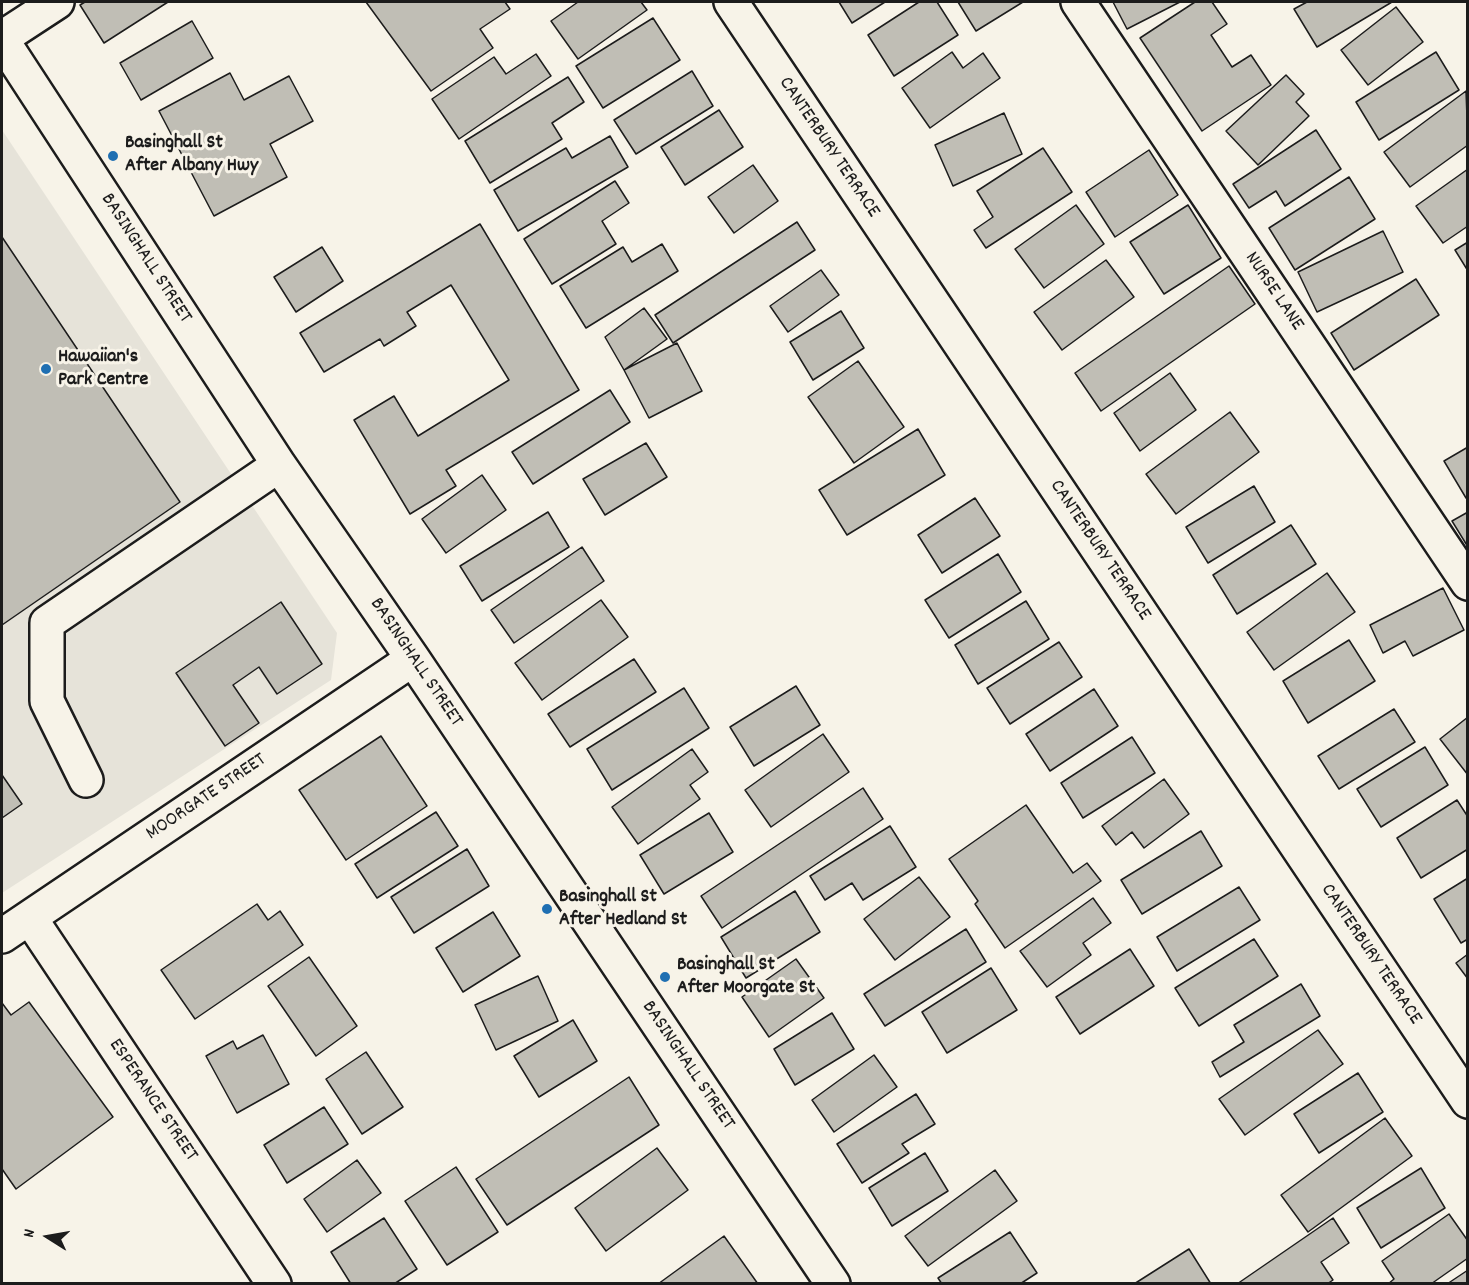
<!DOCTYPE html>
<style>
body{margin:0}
#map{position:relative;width:1469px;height:1285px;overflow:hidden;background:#f7f3e8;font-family:Dekko,sans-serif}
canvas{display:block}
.frame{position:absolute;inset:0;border:3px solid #1c1c1c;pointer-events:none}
.north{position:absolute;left:18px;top:1207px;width:60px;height:60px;-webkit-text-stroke:4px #f7f3e8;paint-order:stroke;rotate:281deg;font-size:16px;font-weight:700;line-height:24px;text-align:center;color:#1c1c1c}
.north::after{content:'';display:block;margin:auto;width:21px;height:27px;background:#1c1c1c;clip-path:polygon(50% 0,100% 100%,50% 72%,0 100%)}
</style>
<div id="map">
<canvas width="1469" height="1285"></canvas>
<div class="frame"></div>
<div class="north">N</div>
</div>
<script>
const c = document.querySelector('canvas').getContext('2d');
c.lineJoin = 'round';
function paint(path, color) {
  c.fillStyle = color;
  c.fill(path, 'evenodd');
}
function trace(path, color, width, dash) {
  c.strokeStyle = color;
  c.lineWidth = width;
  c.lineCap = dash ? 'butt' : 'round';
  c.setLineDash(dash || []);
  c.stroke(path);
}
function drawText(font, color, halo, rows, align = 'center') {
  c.font = font + ' Dekko,sans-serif';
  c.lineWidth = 6;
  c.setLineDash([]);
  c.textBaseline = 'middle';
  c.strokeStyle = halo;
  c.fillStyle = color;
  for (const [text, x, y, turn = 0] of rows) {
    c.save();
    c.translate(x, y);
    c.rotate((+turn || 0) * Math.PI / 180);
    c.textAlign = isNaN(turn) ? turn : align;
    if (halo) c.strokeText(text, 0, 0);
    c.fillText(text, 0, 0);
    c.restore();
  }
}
paint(new Path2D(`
 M2,130l335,503 -6,47 -329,213z`), '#e6e3d9');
const building = new Path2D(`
 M85,2h83l-64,41 -24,-38z
 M366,2h139l5,7 -30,20 13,19 -62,43z
 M578,2h63l6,8 -69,49 -27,-38z
 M839,2h46l-33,21z
 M919,2h18l21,33 -64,41 -26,-41z
 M958,2h65l-47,29z
 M1113,2h67l-53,27z
 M1195,2h17l15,22 -16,11 21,32 19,-12 20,30 -69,46 -62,-93z
 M1307,2h85l-75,45 -23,-38z
 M1396,7l27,35 -55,43 -27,-35z
 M653,18l27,42 -77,48 -27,-42z
 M192,21l21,37 -72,42 -21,-37z
 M952,52l11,16 20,-15 17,25 -70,50 -28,-40z
 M1436,52l23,38 -80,50 -23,-38z
 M536,54l15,22 -92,63 -27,-40 62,-42 12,17z
 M692,71l21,35 -77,48 -22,-34z
 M230,73l14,27 45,-24 24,45 -43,23 17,33 -73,39 -55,-105z
 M1286,75l18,19 -8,8 13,14 -51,49 -32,-34z
 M568,77l16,25 -32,21 10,16 -72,44 -25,-42z
 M1466,91l2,54 -58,42 -26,-35z
 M719,110l24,37 -58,38 -24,-38z
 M1004,113l18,41 -69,32 -18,-41z
 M1316,130l25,39 -56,37 -9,-15 -27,17 -16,-24z
 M610,136l18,31 -110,64 -24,-41 72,-42 6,10z
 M1043,148l29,44 -86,56 -12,-18 19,-13 -16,-26z
 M1149,150l29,45 -63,42 -29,-45z
 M753,165l25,36 -44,32 -26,-36z
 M1468,169v57l-25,17 -27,-37z
 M1349,177l26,42 -80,51 -26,-42z
 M615,181l14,22 -27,18 14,23 -64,40 -28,-45z
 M1076,205l28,39 -60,44 -29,-39z
 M1188,205l33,53 -57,36 -34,-52z
 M797,222l18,28 -142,93 -18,-28z
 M480,224l99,166 -133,80 10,16 -46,28 -56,-94 40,-24 24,40 91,-56 -58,-95 -44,27 9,14 -32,20 -4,-7 -56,33 -24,-39z
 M1383,231l20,41 -86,40 -19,-40z
 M2,237l178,265 -178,123z
 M1468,242v29l-13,-21z
 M662,244l16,27 -92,57 -26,-42 63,-39 9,15z
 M322,247l21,34 -47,31 -22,-35z
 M1106,260l28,37 -72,53 -28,-38z
 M1229,266l26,38 -154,107 -26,-38z
 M821,270l18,25 -51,37 -18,-26z
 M1416,279l23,36 -85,55 -23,-37z
 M644,308l23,31 -43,31 -19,-33z
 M841,311l23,37 -51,32 -23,-38z
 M677,343l25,48 -53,27 -25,-48z
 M858,361l46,66 -50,36 -46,-66z
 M1170,373l26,37 -56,41 -26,-38z
 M610,390l20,32 -97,62 -21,-32z
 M1230,412l29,40 -83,62 -30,-40z
 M918,429l27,46 -98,60 -28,-45z
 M646,443l21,34 -62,38 -22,-36z
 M1468,447v50l-2,1 -22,-37z
 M482,475l24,35 -60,43 -24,-34z
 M1254,486l21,36 -67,41 -22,-36z
 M975,498l25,38 -58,37 -24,-38z
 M548,512l21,35 -87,54 -22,-35z
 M1468,512v35l-16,-26z
 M1291,525l25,39 -79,50 -24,-39z
 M582,547l22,34 -90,62 -23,-33z
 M998,554l23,38 -72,46 -24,-38z
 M1327,573l28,39 -81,58 -27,-38z
 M1443,588l21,42 -51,26 -8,-15 -22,12 -13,-28z
 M601,600l27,37 -86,63 -27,-37z
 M1026,601l23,38 -71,45 -23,-39z
 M281,602l41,62 -45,30 -18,-27 -26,18 26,38 -34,23 -49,-73z
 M1349,640l26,41 -67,42 -25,-42z
 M1059,642l23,35 -72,47 -23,-36z
 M634,659l22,33 -86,55 -22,-33z
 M796,686l24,39 -66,41 -24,-39z
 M684,688l25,40 -97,62 -25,-41z
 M1094,689l24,37 -68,45 -24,-37z
 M1394,709l21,33 -76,47 -21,-33z
 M1468,717v58l-28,-36z
 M823,734l26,38 -78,55 -26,-37z
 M381,736l46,70 -81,54 -47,-70z
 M1132,737l23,36 -72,45 -22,-35z
 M1425,747l23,38 -67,42 -24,-38z
 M692,749l16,23 -18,13 10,14 -62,45 -26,-37z
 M2,775l20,29 -20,14z
 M1164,779l25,35 -45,34 -12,-16 -16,13 -14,-19z
 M863,788l20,31 -161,109 -21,-32z
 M1457,800l11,17v32l-47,29 -24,-40z
 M1026,805l47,68 14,-10 14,18 -96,67 -30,-44 3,-3 -29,-42z
 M436,812l22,34 -81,52 -22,-34z
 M709,813l24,39 -69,42 -24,-39z
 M890,826l26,41 -53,33 -11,-17 -27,17 -15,-24z
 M1201,831l21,35 -80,48 -21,-34z
 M467,849l22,37 -75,47 -23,-36z
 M919,877l31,40 -55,43 -31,-41z
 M1468,878v61l-7,4 -27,-44z
 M1239,887l21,33 -83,51 -20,-34z
 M795,891l25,41 -74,46 -25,-41z
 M1093,898l18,25 -28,20 8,12 -44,32 -27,-36z
 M257,904l11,16 12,-9 23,34 -108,74 -34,-49z
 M493,912l27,44 -57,36 -27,-44z
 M966,929l20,33 -101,64 -21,-32z
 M1254,939l24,37 -79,50 -24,-38z
 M1130,949l24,37 -74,48 -24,-37z
 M1468,954v25l-12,-16z
 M309,957l48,69 -41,30 -48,-70z
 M796,959l28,39 -55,39 -27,-40z
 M991,968l26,42 -70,43 -25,-41z
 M538,976l20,45 -62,29 -21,-45z
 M1301,984l19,32 -100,61 -8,-15 32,-20 -10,-17z
 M29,1002l84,115 -97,72 -14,-20v-166l9,12z
 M832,1013l22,36 -59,36 -21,-36z
 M573,1020l24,41 -58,36 -25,-41z
 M1318,1030l25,34 -98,71 -26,-36z
 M263,1035l26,49 -52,29 -31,-57 27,-15 4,8z
 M366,1052l37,55 -41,27 -36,-55z
 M874,1055l23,32 -63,45 -22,-32z
 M1358,1073l25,39 -64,41 -25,-39z
 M629,1077l30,48 -152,100 -31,-46z
 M916,1094l19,30 -33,20 7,9 -47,30 -25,-39z
 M324,1107l24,37 -61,39 -23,-38z
 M1385,1118l27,38 -104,76 -27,-37z
 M657,1148l31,42 -82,61 -31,-43z
 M925,1153l23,38 -56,35 -23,-38z
 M357,1160l24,33 -54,39 -23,-33z
 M456,1167l42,65 -51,33 -42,-64z
 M1421,1168l24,40 -64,40 -24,-40z
 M995,1170l22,31 -89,65 -23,-30z
 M1449,1214l19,27v17l-37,26h-43l6,-5 -12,-18z
 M384,1218l33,51 -23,15h-43l-20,-32z
 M1333,1218l16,25 -28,19 12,18 -6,4h-90z
 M1010,1232l27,41 -17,11h-78l-4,-6z
 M724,1236l34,48h-100z
 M1189,1249l22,35h-77z
 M1468,1270v14h-21z`);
paint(building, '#c0beb5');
trace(building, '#1c1c1c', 1.5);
const minor = new Path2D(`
 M731,2l737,1099
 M1078,2l390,581
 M2,38l55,-36
 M2,40l277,425 134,194 420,625
 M86,780l-39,-79v-78l232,-158
 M30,918l244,366
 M2,936l411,-277`);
trace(minor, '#1c1c1c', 38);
trace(minor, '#f7f3e8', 33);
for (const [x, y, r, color] of [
 [113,156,6,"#1f6fb2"],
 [46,369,6,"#1f6fb2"],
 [547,909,6,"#1f6fb2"],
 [665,977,6,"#1f6fb2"]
]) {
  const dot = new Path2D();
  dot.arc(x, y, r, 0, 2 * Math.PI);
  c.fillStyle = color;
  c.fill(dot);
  trace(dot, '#f7f3e8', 2);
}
drawText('bold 20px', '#1c1c1c', '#f7f3e8', [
 ["Basinghall St",125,144],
 ["After Albany Hwy",125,167],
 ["Hawaiian's",58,358],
 ["Park Centre",58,381],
 ["Basinghall St",559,898],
 ["After Hedland St",559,921],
 ["Basinghall St",677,966],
 ["After Moorgate St",677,989]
], 'left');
drawText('20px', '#1c1c1c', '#f7f3e8', [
 ["CANTERBURY TERRACE",828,148,56],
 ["BASINGHALL STREET",145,259,57],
 ["NURSE LANE",1273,292,56],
 ["CANTERBURY TERRACE",1099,551,56],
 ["BASINGHALL STREET",415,663,56],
 ["MOORGATE STREET",207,798,-34],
 ["CANTERBURY TERRACE",1370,955,56],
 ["BASINGHALL STREET",687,1066,56],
 ["ESPERANCE STREET",152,1101,56]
]);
</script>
